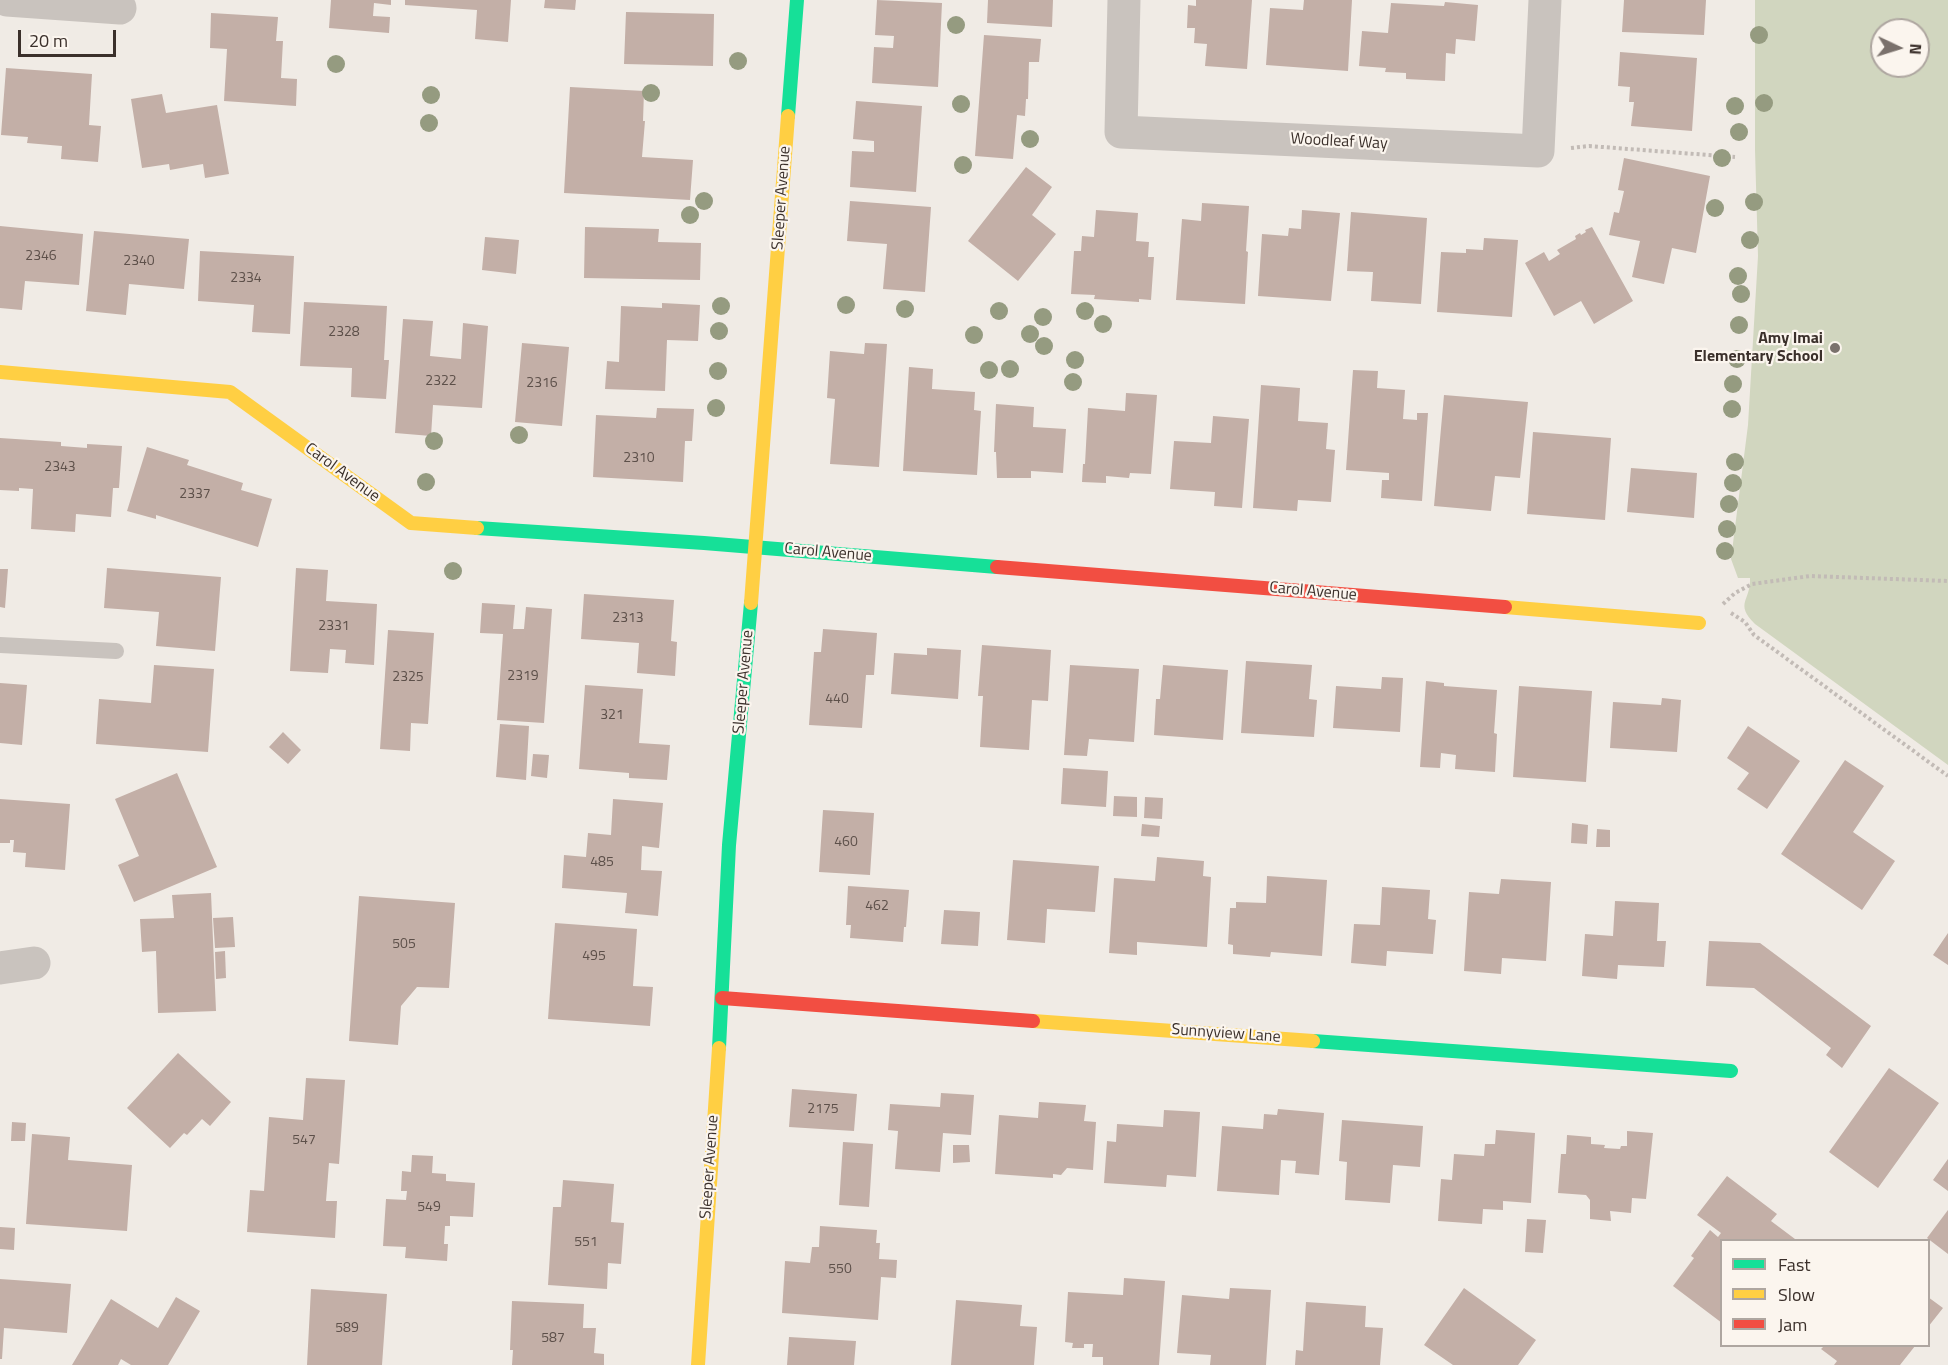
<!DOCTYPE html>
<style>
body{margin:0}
#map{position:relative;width:1948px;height:1365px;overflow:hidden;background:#f0ebe5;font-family:"Titillium Web",sans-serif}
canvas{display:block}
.legend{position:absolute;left:1720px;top:1239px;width:210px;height:108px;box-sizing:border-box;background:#fbf5ee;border:2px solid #aea6a0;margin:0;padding:8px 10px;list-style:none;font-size:18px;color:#3b302b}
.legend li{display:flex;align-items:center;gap:12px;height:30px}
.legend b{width:30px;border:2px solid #aea6a0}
.north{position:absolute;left:1870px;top:18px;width:60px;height:60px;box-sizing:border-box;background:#fbf5ee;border:2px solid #aea6a0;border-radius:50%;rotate:94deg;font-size:16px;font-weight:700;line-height:24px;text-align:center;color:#3b302b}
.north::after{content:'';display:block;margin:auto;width:21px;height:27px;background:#7a716c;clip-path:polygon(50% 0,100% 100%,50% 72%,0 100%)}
.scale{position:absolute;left:18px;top:30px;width:98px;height:27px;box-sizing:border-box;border:3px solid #3b302b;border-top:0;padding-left:8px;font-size:18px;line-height:21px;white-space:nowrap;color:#3b302b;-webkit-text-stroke:4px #fbf5ee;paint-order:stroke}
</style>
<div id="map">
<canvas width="1948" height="1365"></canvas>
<ul class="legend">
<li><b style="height:8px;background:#16e098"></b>Fast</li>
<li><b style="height:8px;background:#ffcf43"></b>Slow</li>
<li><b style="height:8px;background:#f24e42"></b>Jam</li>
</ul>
<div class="north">N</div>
<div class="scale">20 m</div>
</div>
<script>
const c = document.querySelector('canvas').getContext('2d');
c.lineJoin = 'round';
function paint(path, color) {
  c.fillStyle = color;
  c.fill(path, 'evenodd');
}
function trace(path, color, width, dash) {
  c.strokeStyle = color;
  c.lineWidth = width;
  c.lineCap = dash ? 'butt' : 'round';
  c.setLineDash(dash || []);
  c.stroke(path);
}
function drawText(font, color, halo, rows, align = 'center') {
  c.font = font + ' "Titillium Web",sans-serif';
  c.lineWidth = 4.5;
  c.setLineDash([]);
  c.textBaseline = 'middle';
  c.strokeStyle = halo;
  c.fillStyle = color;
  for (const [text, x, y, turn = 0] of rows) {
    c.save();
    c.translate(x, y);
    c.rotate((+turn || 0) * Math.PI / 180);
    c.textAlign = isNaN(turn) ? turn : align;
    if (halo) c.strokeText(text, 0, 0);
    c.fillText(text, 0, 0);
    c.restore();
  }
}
paint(new Path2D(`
 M1755,0h193v765l-193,-141c-21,-21 -4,-23 -5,-46h-12l-7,-19 17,-134 10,-169 -3,-106zM1882,30h36v36h-36z`), '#d1d6bf');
paint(new Path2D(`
 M331,0h60v5l-17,-2 -1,13 17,1 -1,16 -60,-5z
 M405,0h106l-3,42 -33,-3 2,-29 -72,-5z
 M545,0h31l-1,10 -31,-2z
 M877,0l65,3 -4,84 -66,-4 2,-36 19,1 1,-12 -19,-1z
 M988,0h65l-1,27 -65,-4z
 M1196,0h56l-5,69 -42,-3 2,-22 -13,-1 1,-15h-8l1,-23 8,1z
 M1304,0h48l-4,71 -82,-6 4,-57 33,2z
 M1624,0h82l-2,35 -82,-3z
 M1445,2l33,3 -3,36 -19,-2 -1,15 -9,-1 -1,28 -39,-2v-6l-21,-1 1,-4 -27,-2 3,-35 26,2 3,-30 53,3z
 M626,12l88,2 -1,52 -89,-2z
 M211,13l67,4 -2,24h7l-2,37 16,1 -1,27 -72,-5 3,-52 -17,-1z
 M984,35l57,4 -2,23h-10l-1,37h-2l-1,17 -8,-1 -4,44 -38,-3z
 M1620,52l77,6 -5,73 -61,-5 3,-24h-5l1,-15 -12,-1z
 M6,68l86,6 -3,51 12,1 -3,36 -37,-3 1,-13 -35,-3 1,-6 -27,-2z
 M570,87l74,4 -1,30h2l-3,36 51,3 -3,40 -126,-7z
 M162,94l4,19 51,-8 12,69 -24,4 -2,-14 -33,6 -1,-6 -27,4 -11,-69z
 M856,101l66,5 -6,86 -66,-5 2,-36 22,1v-11l-21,-2z
 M1624,158l86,18 -14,77 -24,-5 -8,36 -32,-7 8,-36 -31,-6 5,-23 5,1 5,-22 -6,-1z
 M1026,167l26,20 -20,28 24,19 -38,47 -50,-40z
 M850,201l81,6 -6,85 -42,-3 4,-45 -40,-3z
 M1202,203l47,3 -3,45 2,1 -3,52 -69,-4 6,-81 19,2z
 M1096,210l42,3 -2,28 13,1 -1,15h6l-3,43 -12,-1v3l-45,-3 1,-4 -24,-1 3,-43h7l1,-15 12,1z
 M1302,210l38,3 -9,88 -73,-5 4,-62 26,2 1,-8 12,1z
 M1351,212l76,6 -6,86 -50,-3 2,-29 -26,-1z
 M0,226l83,8 -4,51 -54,-4 -3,29 -22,-2z
 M585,227l74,2 -1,13 43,1 -1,37 -116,-2z
 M1592,227l41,74 -39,23 -13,-23 -27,15 -29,-53 19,-11 5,9 11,-7 -3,-4 19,-11 -1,-3 5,-3 1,2 5,-3 -1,-2z
 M94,231l95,8 -5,50 -55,-5 -3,31 -40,-4z
 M485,237l34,3 -3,34 -34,-4z
 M1484,238l34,2 -6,77 -75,-5 4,-60 25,1v-4l17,1z
 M200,251l94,5 -4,78 -38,-2 2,-27 -56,-4z
 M304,302l83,4 -3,54h5l-3,39 -35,-2 1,-29 -52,-2z
 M662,303l38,2 -2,36 -31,-1 -2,51 -60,-2 2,-28 12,1 2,-56 41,2z
 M403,319l30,2 -3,35 31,3 2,-36 25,3 -6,82 -49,-3 -2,31 -36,-3z
 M522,343l47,4 -7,79 -47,-4z
 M865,343l22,1 -8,123 -49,-3 5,-65 -8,-1 3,-47 34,3z
 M909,367l24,2 -1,20 43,3 -1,18 7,1 -4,64 -74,-4z
 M1353,370l25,1 -1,17 28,2 -2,29 14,1v-7h11l-6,88 -41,-3 1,-18h7v-7l-43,-3z
 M1261,385l39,3 -2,33 30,2 -2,26 9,1 -4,52 -33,-2 -1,11 -44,-3z
 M1126,393l31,2 -6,79 -21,-1 -1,5 -23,-2v7l-24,-1 1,-18h2l3,-56 37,3z
 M1444,395l84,7 -8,76 -25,-2 -4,35 -57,-5z
 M996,404l38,3 -1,20 33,2 -3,44 -32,-2v7h-34l-1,-26h-2z
 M657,408l37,1 -2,32h-7l-2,41 -90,-5 3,-62 60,3z
 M1213,416l36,3 -7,89 -28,-2 1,-14 -45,-3 4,-48 37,2z
 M1533,432l78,6 -6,82 -78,-6z
 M0,438l61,4v4l26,2v-4l35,2 -3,42h-6l-2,29 -35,-3 -1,18 -44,-3 2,-40 -14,-1v3l-19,-1z
 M147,447l42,13 -2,5 56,18 -2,7 31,9 -14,48 -102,-32v4l-29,-8z
 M1631,468l66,5 -3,45 -67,-6z
 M107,568l114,9 -6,74 -59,-5 3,-34 -55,-4z
 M296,568l32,2 -2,31 51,3 -3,61 -29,-2 1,-13 -16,-1 -2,24 -38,-2z
 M0,569h8l-3,39 -5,-1z
 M584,594l90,6 -3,41 6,1 -2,34 -38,-3 2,-30 -58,-4z
 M482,603l33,2 -2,24h11l2,-22 26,2 -8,114 -47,-3 6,-86 -23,-1z
 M823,629l54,4 -3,42h-8l-4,53 -53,-3 5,-73h7z
 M388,630l46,3 -6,91 -17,-1 -1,28 -30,-2z
 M982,645l69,5 -3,51 -16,-1 -3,50 -49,-3 3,-51h-5z
 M927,648l34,2 -3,49 -67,-5 3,-41 33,2z
 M1246,661l66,4 -3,34 8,1 -3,37 -73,-4z
 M154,665l60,4 -6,83 -112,-8 3,-45 52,4z
 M1070,665l69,4 -5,73 -45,-3 -2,17 -23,-1z
 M1163,665l65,5 -5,70 -69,-5 2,-36h4z
 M1382,677l21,1 -3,54 -67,-4 3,-42 45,3z
 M1426,681l18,2v3l53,4 -3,43 3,1 -2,38 -40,-3 1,-14 -15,-2 -1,15 -20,-1z
 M0,683l27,2 -5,60 -22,-2z
 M585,685l58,4 -4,54 31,2 -3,35 -38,-2v-5l-50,-4z
 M1519,686l73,5 -6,91 -73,-5z
 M1662,698l19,2 -4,52 -67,-4 3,-46 48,3z
 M500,724l29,2 -3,54 -30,-3z
 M1748,726l52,35 -33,48 -30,-20 12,-16 -22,-15z
 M283,732l18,18 -13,14 -19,-17z
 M533,754l16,1 -2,23 -16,-2z
 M1845,760l39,26 -31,46 42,29 -33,49 -81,-56z
 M1063,768l45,3 -2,36 -45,-3z
 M177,773l40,94 -83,35 -16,-37 21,-9 -24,-57z
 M1114,796l23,1v20l-24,-1z
 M1145,797l18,1 -1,21 -18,-1z
 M0,799l70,5 -5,66 -40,-3 1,-14 -13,-1 1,-12h-4v3h-10z
 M613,799l50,4 -4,45 -17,-2 -1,24 21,1 -4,45 -33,-3 2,-20 -65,-5 2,-33 22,2 2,-24 23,2z
 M823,810l51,3 -4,62 -51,-3z
 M1572,823l16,2 -1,19 -16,-1z
 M1142,824l18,2 -1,11 -18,-1z
 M1597,829l13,1v17h-14z
 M1157,857l47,4 -1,15 8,1 -4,70 -70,-5v13l-28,-2 5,-75 41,3z
 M1013,860l86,6 -4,46 -48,-3 -2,34 -38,-3z
 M1267,876l60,4 -5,76 -51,-4 -1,5 -37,-3v-9l-5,-1 2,-36h6v-6l30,1z
 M1501,879l50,3 -5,79 -44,-3 -1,16 -37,-3 5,-79 30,2z
 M848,886l61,4 -3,37h-2l-1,15 -53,-4 1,-13h-5z
 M1382,887l48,3 -2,29 8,1 -3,34 -46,-3 -1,15 -35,-3 3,-39 26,1z
 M211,893l5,118 -58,2 -2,-62 -14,1 -2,-33 34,-1 -2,-23z
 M359,896l96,7 -6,85 -32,-1 -16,19 -3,39 -49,-4z
 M1615,901l44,2 -2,38h9l-2,26 -46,-2 -1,14 -35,-3 3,-42 28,2z
 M944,910l36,2 -2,34 -37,-2z
 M233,917l2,30 -20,1 -2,-30z
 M555,923l82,6 -4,57 20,1 -3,39 -102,-7z
 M1948,933v32l-15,-10z
 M1709,941l51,2 111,83 -29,42 -16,-13 5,-7 -77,-60 -48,-2z
 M225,951l1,27 -10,1 -1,-27z
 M178,1053l53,49 -21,24 -8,-7 -15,16 -3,-2 -14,15 -43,-40z
 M1889,1068l50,35 -61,85 -49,-36z
 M306,1078l39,2 -6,84 -10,-1 -3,38h11l-2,37 -88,-6 3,-42 14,1 5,-74 34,3z
 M792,1089l65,5 -3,37 -65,-4z
 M941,1093l33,2 -3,40 -28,-2 -3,39 -45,-3 3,-38 -10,-1 2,-26 50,3z
 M1039,1102l47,3 -2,16 12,1 -3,48 -26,-2 -6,7 -8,-1v4l-58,-4 4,-59 39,3z
 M1278,1109l46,4 -5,62 -24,-2 1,-12 -15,-1 -2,35 -62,-4 5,-65 41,3 1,-15 13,1z
 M1164,1110l36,2 -4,65 -29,-2 -1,12 -62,-4 3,-42 9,1 1,-18 46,3z
 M1342,1120l81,6 -3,41 -27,-2 -3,38 -45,-3 2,-38 -8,-1z
 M12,1122l14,1 -1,18h-14z
 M1496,1130l39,3 -4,70 -28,-2v9l-20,-1 -1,15 -44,-3 3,-42 11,1 2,-26 30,2 1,-12h10z
 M1627,1131l26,2 -7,66 -14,-1 -1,15 -21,-2 1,10 -21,-2v-19l-4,-5 -28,-2 3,-39h5l1,-19 24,2v7l14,1 -1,3 16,1 1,-3h6z
 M32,1134l38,3 -2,23 64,5 -5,66 -101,-7z
 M843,1142l30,2 -4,63 -30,-2z
 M953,1145h16l1,17 -17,1z
 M412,1155l21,1 -1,17 14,1v7l29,2 -2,34 -23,-1v10h-5l-1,18h4l-1,17 -42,-3 1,-11 -23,-1 3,-47 20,1 1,-9h-6l1,-20 9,1z
 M1948,1159v32l-15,-11z
 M1727,1176l50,38 -6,7 24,18 -2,1h-71v83l-49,-37 21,-28 -3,-2 19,-26 8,7 3,-4 -24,-18z
 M563,1180l51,4 -3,38 13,1 -3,41 -13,-1 -1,26 -59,-4 5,-78h8z
 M1948,1210v44l-21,-16z
 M1527,1219l19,1 -3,33 -18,-1z
 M820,1226l57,4 -1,13h4l-1,16 18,1 -1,18 -15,-1 -3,43 -96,-7 3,-52 25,2 2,-16h7z
 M0,1227l15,1 -1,22 -14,-1z
 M1124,1278l41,3 -6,84h-56v-8h-11l1,-13h-9v4h-12l1,-5 -8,-1 3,-50 55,3z
 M0,1279l71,5 -4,49 -63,-5 -2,31h-2z
 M1230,1288l41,2 -5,75h-56l1,-10 -34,-2 5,-58 47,4z
 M1464,1288l72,52 -18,25h-65l-29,-20z
 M311,1289l76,5 -5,71h-75z
 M176,1297l24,14 -32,54h-37l-10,-6 -3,6h-46l39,-66 47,29z
 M1928,1297l15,11 -15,19z
 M956,1300l66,5 -2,21 17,1 -3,38h-83z
 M512,1301l72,3 -1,24h13l-2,25 10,1v11h-92l1,-15h-3z
 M1306,1302l60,4 -1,21 18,1 -3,37h-85l1,-15 7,1z
 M789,1337l67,4 -2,24h-67z
 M1824,1346h91l-15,19h-66l3,-4 -16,-12z`), '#c3afa7');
trace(new Path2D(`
 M1571,148l18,-2 146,11
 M1723,604l12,-11 17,-9 58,-8 138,5
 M1731,613l14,9 9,13 194,141`), '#c2bbb6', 4, [3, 3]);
trace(new Path2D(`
 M0,645l116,6`), '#c9c3be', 16);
trace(new Path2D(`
 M7,0l113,8
 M1124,0l-3,132 417,19 7,-151
 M0,968l34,-5`), '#c9c3be', 33);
trace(new Path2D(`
 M788,116l9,-116
 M477,528l227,15 293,24
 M1313,1041l418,30
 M719,1048l10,-203 22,-242`), '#16e098', 14);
trace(new Path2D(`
 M0,372l230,20 181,131 66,5
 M751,603l37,-487
 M1505,607l194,16
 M1033,1021l280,20
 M698,1365l21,-317`), '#ffcf43', 14);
trace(new Path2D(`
 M997,567l508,40
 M722,998l311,23`), '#f24e42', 14);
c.fillStyle = '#959b80';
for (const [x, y] of [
 [956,25],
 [1759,35],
 [738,61],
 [336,64],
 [651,93],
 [431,95],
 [1764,103],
 [961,104],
 [1735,106],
 [429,123],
 [1739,132],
 [1030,139],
 [1722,158],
 [963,165],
 [704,201],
 [1754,202],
 [1715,208],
 [690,215],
 [1750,240],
 [1738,276],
 [1741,294],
 [846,305],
 [721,306],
 [905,309],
 [999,311],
 [1085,311],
 [1043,317],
 [1103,324],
 [1739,325],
 [719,331],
 [1030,334],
 [974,335],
 [1044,346],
 [1737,359],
 [1075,360],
 [1010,369],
 [989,370],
 [718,371],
 [1073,382],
 [1733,384],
 [716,408],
 [1732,409],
 [519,435],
 [434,441],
 [1735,462],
 [426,482],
 [1733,483],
 [1729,504],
 [1727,529],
 [1725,551],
 [453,571]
]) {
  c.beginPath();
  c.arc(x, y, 9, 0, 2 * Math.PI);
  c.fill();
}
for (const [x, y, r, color] of [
 [1835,348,6,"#7a716c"]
]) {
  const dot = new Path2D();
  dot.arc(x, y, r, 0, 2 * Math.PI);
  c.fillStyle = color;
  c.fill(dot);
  trace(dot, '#fbf5ee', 2);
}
drawText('14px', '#5d504a', null, [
 ["2346",41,257],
 ["2340",139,262],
 ["2334",246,279],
 ["2328",344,333],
 ["2322",441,382],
 ["2316",542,384],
 ["2310",639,459],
 ["2343",60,468],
 ["2337",195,495],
 ["2313",628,619],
 ["2331",334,627],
 ["2319",523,677],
 ["2325",408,678],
 ["440",837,700],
 ["321",612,716],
 ["460",846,843],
 ["485",602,863],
 ["462",877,907],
 ["505",404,945],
 ["495",594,957],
 ["2175",823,1110],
 ["547",304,1141],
 ["549",429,1208],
 ["551",586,1243],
 ["550",840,1270],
 ["589",347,1329],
 ["587",553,1339]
]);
drawText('16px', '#3b302b', '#fbf5ee', [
 ["Woodleaf Way",1339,142,3],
 ["Sleeper Avenue",782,198,-86],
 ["Carol Avenue",342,473,36],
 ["Carol Avenue",828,553,5],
 ["Carol Avenue",1313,592,5],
 ["Sleeper Avenue",744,682,-85],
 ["Sunnyview Lane",1226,1034,4],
 ["Sleeper Avenue",710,1167,-86]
]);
drawText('bold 16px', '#3b302b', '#fbf5ee', [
 ["Amy Imai",1823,339],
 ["Elementary School",1823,357]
], 'right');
</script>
